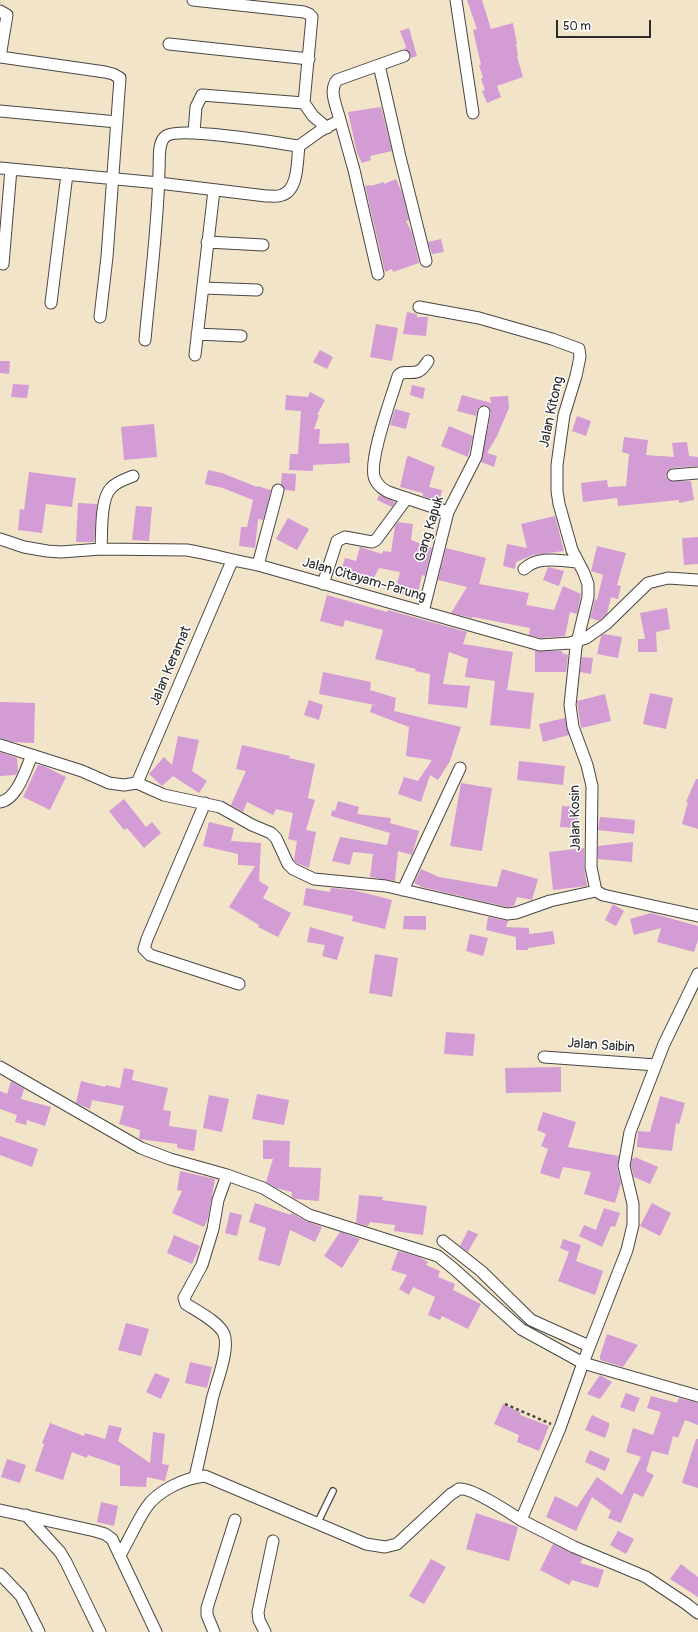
<!DOCTYPE html>
<style>
body{margin:0}
#map{position:relative;width:698px;height:1632px;overflow:hidden;background:#f2e4c9;font-family:Pangolin,sans-serif}
canvas{display:block}
.scale{position:absolute;left:556px;top:20px;width:95px;height:18px;box-sizing:border-box;border:2px solid #2b2b2b;border-top:0;padding-left:5px;font-size:12px;line-height:14px;white-space:nowrap;color:#2b2b2b;-webkit-text-stroke:3px #fff;paint-order:stroke}
</style>
<div id="map">
<canvas width="698" height="1632"></canvas>
<div class="scale">50 m</div>
</div>
<script>
const c = document.querySelector('canvas').getContext('2d');
c.lineJoin = 'round';
function paint(path, color) {
  c.fillStyle = color;
  c.fill(path, 'evenodd');
}
function trace(path, color, width, dash) {
  c.strokeStyle = color;
  c.lineWidth = width;
  c.lineCap = dash ? 'butt' : 'round';
  c.setLineDash(dash || []);
  c.stroke(path);
}
function drawText(font, color, halo, rows, align = 'center') {
  c.font = font + ' Pangolin,sans-serif';
  c.lineWidth = 3;
  c.setLineDash([]);
  c.textBaseline = 'middle';
  c.strokeStyle = halo;
  c.fillStyle = color;
  for (const [text, x, y, turn = 0] of rows) {
    c.save();
    c.translate(x, y);
    c.rotate((+turn || 0) * Math.PI / 180);
    c.textAlign = isNaN(turn) ? turn : align;
    if (halo) c.strokeText(text, 0, 0);
    c.fillText(text, 0, 0);
    c.restore();
  }
}
paint(new Path2D(`
 M467,0h15l9,29 22,-6 4,21h-1l2,12h-1l6,21 -26,9 4,11 -14,6 -5,-12 3,-1 -4,-11 2,-1 -4,-13h2l-8,-35 4,-1z
 M409,28l8,28 -6,2 -1,-5 -5,-4 1,-2 -6,-16z
 M381,107l11,44 -22,5 1,4 -9,3 -5,-10 -9,-41z
 M396,179l6,14 7,27 -3,1 6,12 7,30 -26,9 -1,-3 -7,3 -20,-86 5,-1 1,1 13,-4v2z
 M441,239l3,13 -12,2 -4,-12z
 M407,312l10,2v3h11l-2,19 -23,-2z
 M376,324l22,4 -6,33 -22,-4z
 M320,350l13,7 -6,12 -14,-7z
 M0,361h10l-1,13 -9,-1z
 M13,384l16,1 -2,13 -16,-1z
 M412,385l13,3 -2,11 -13,-4z
 M310,392l15,8 -8,15h2l-5,14h6l-1,15 30,-1 1,20 -37,2v6l-24,-1 1,-16h8l3,-43 -16,-1 1,-15 22,2z
 M462,395l29,8 -1,-6 18,-1 1,12 -12,28 -10,17 10,3 -3,11 -13,-5 10,-49 -1,-4 -4,-4 -5,1 -3,2 -2,8 -19,-5z
 M395,409l15,4 -4,16 -16,-4z
 M577,416l14,5 -5,15 -14,-5z
 M154,424l3,33 -33,3 -3,-33z
 M449,426l24,10 -5,21 -27,-11z
 M624,437l24,3 -2,15 28,2 -2,-14 15,-1 2,14 9,1v9l-26,2 -5,4 -1,4 4,5h21l3,19 -15,3v-3l-61,6 -1,-8 -34,4 -2,-19 26,-3 1,7 18,-1 3,-32 -7,-2z
 M409,456l26,11 -6,20 13,3 -3,12 -16,-6v-3l-23,-6 7,-30z
 M208,470l14,3 35,14v-1l14,4 -8,30 -5,-1 -3,29 -16,-2 2,-19h6l6,-27 -30,-12 -18,-4z
 M29,472l47,6 -4,29 -26,-3 -4,29 -24,-3 2,-21 4,1z
 M282,473l14,1 -1,17 -10,-1 -4,-6z
 M379,495l7,3 9,4 -3,5 -15,-7z
 M78,503l19,1 -3,38h-18z
 M136,506l16,1 -3,34 -17,-1z
 M555,516l9,35 -31,4 -17,7 -1,7 -12,-3 4,-22 20,4 -6,-24z
 M288,518l21,11 -12,21 -21,-11z
 M398,522l15,2 -2,16 21,8 -7,28 -3,-1 -5,22 -22,-4 5,-21 -21,-4 -9,17 -16,-8v2l-14,-4 5,-17 11,3 4,-14 22,7 1,-3 8,1 4,-26z
 M698,537v27l-14,1 -2,-27z
 M597,546l29,7 -9,32 4,1 -3,13 -7,-2 -4,17 -8,7 -9,-3 5,-19 2,1 6,-25 -12,-4z
 M446,548l40,10 -7,26 50,9 -3,12 28,5 9,-24 18,8 -4,20 -7,-2 -5,24 -24,2 -12,-3 1,-7 -57,-11 -1,1 -21,-5 16,-26 -29,-7z
 M548,567l16,4 -5,15 -16,-6z
 M327,595l60,17 1,-2 79,22 -4,12 50,8 -6,38 27,3 -4,36 -40,-4 5,-44 -30,-4 3,-18 -19,-7 -6,32 27,2 -3,22 -39,-4 2,-30 -15,-3 1,-2 -41,-10 8,-29 -38,-10 -2,7 -23,-6z
 M667,608l3,21 -14,3 1,20h-19v-13h7l-5,-26z
 M604,634l18,3 -4,21 -21,-4 4,-18z
 M535,651h27v2l6,2 -2,17h-31z
 M582,657l11,1 -2,16 -11,-2z
 M323,672l48,10 -1,8 26,8 -2,13 67,16 -11,34 -12,19 -8,-5 -9,27 -23,-8 6,-17 14,4 14,-21 -26,-4 3,-29 -39,-15 2,-7 8,1 -61,-12z
 M650,693l23,5 -7,31 -23,-5z
 M605,694l6,27 -30,7 -4,-27z
 M309,700l14,5 -4,15 -15,-5z
 M0,702l35,1 -1,40 -21,-1 -13,-4z
 M565,718l4,17 -26,7 -4,-18z
 M178,736l21,4 -7,31 15,10 -8,12 -26,-17 -11,10 -13,-12 15,-17 8,8z
 M242,745l48,11 -1,2 26,6 -7,34 7,2 -9,30 10,2 -7,36 -12,-5 -3,-3 3,-19 -9,-2 5,-26 -17,-4 -3,6 -26,-13 -4,10 -12,-7 15,-34 -10,-2z
 M0,752l17,6 1,13 -2,4 -16,1z
 M519,761l46,5 -2,19 -46,-5z
 M38,765l6,1 22,11 -16,33 -27,-13z
 M696,779h2v50l-16,-5 6,-22h-2z
 M461,783l31,5 -10,63 -32,-5z
 M124,799l22,28 6,-5 9,11 -17,15 -17,-20 -3,2 -15,-19z
 M338,801l21,6 -2,7 34,4 -1,5 29,8 -7,24 -14,-4 -3,30 -25,-4 3,-23 -20,-2 -3,13 -18,-4 8,-24 47,8 3,-12 -59,-17 1,-6 3,1z
 M562,806l17,1 -2,21 -17,-1z
 M600,817l35,3 -1,14 -36,-4z
 M209,822l25,6 -3,13 30,2 -2,38 10,6 -6,11 28,15 -13,24 -20,-10 1,-2 -30,-18 26,-41 -17,-1v-11l-35,-8z
 M633,842l-1,20 -34,-3v-13z
 M584,848v19l3,19 -34,4 -4,-38z
 M421,869l18,8 58,10 5,-18 36,10 -6,21 -15,-3 -3,9 -7,1 -85,-20 -8,-4z
 M306,888l24,4 1,-4 22,2 39,10 -7,29 -33,-8 1,-5 -50,-11z
 M613,904l11,7 -8,15 -11,-6z
 M651,913l47,13v14l-4,12 -37,-10 4,-14 -27,7 -4,-16z
 M404,916h22v14l-23,-1z
 M488,917l20,4 -2,6 23,1v6l24,-3 2,13 -27,4v2h-12v-13l-30,-7z
 M310,927l34,10 -7,23 -15,-4 3,-11 -18,-3z
 M470,934l18,4 -5,18 -17,-5z
 M375,954l23,4 -6,39 -23,-4z
 M446,1032l29,2 -2,22 -29,-2z
 M561,1067v25l-55,1 -1,-25z
 M124,1068l10,2 -2,10 36,8 -5,22 8,1 -2,15 28,4 -3,21 -17,-3v-4l-38,-5 1,-9 -21,-6 5,-18 -32,-6 -2,9 -14,-6 5,-22 24,6 1,-2 14,3z
 M11,1081l13,8 -3,10 30,8 -6,19 -18,-6 -1,5 -11,-3 2,-7 -17,-6v-18l7,3z
 M257,1094l32,6 -5,25 -32,-6z
 M209,1095l20,4 -7,33 -19,-4z
 M660,1096l25,7 -6,21 -3,-1 -4,28 -35,-4 1,-16 12,1z
 M543,1112l33,10 -8,25 51,9 -2,11 4,16 -6,20 -31,-9 7,-22 -28,-5 -4,12 -19,-6 8,-24 -7,-3 5,-12 -9,-4z
 M0,1136l38,13 -6,18 -32,-12z
 M263,1140l27,1 -1,26 32,1 -2,33 -23,-2 -4,-2v-5l-16,-4 -10,-6 7,-23h-10z
 M635,1157l23,10 -8,17 -16,-7 -3,-11 1,-8 3,1z
 M180,1171l35,8 -7,39 -4,9 -32,-14 10,-22 -5,-1z
 M359,1195l24,2 -1,3 45,6 -4,29 -29,-4 1,-6 -25,-3 -2,4 -12,-3z
 M255,1203l36,12v-2l15,8 16,6 -7,15 -25,-12 -10,36 -22,-6 8,-32 -17,-6z
 M652,1203l19,10 -11,23 -20,-10z
 M604,1208l16,5 -5,14 -4,-1 -9,21 -23,-11 5,-11 12,5z
 M230,1212l12,3 -5,21 -12,-3z
 M468,1230l10,4 -10,18 -8,-6z
 M340,1232l20,7 -18,29 -18,-12z
 M174,1235l26,11 -8,18 -25,-11z
 M563,1239l18,6 -5,16 27,10 -8,24 -37,-14 11,-29 -9,-4z
 M398,1251l21,6 9,5 -2,3 14,6 -2,6 17,7 -2,6 28,14 -13,25 -26,-13 -2,4 -12,-5 7,-18 -22,-10 -4,8 -10,-6 8,-14 -16,-5z
 M126,1323l23,6 -8,27 -23,-6z
 M607,1334l31,11 -15,22 -23,-7v-4z
 M190,1362l22,5 -5,21 -22,-5z
 M155,1373l15,6 -9,20 -15,-7z
 M600,1375l12,7 -12,17 -13,-5z
 M626,1393l14,5 -6,14 -14,-5z
 M651,1396l26,7 2,-5 19,5v22l-13,-5 -7,18 -5,-2 -5,19 -16,-4 -6,20 8,4 -11,22 -9,-4 -13,30 -13,-5 3,-7 -19,-14 -16,34 -30,-14 9,-21 22,11 20,-30 25,18 19,-38 -15,-5 7,-24 20,7 8,-23 -14,-4z
 M503,1404l18,9 -1,2 29,11 -10,25 -22,-9 2,-7 -25,-11z
 M592,1415l17,8v4l-4,11 -20,-8z
 M50,1423l34,13 1,-3 20,6 4,-14 13,3 -4,13 32,22 3,-31 12,2 -3,30 7,1 -4,16 -18,-4 -1,10 -26,-1v-20l-32,-11 -1,3 -15,-6 -9,28 -28,-9 9,-27 -2,-1z
 M696,1439h2v49l-16,-5z
 M590,1450l20,9 -5,12 -20,-9z
 M7,1459l19,6 -6,18 -19,-6z
 M101,1502l17,4 -4,20 -17,-4z
 M476,1513l42,14 -9,34 -43,-12z
 M618,1531l16,8 -8,15 -16,-9z
 M553,1544l30,14 -3,5 24,7 -6,18 -26,-8 -3,5 -29,-15z
 M431,1559l15,8 -22,37 -15,-8z
 M681,1564l17,13v20l-28,-18z`), '#d39cd5');
const lane = new Path2D(`
 M317,1524l16,-33`);
const street = new Path2D(`
 M193,0l111,12 5,2 3,3 -8,86 9,13 14,12
 M456,0l17,113
 M0,11l7,4 -7,42 105,15 8,2 7,4 -13,179 -7,60
 M169,44l140,15
 M379,65l21,92 26,104
 M0,111l117,11
 M340,120l14,50 24,104
 M194,132l2,-25 6,-12 102,8
 M0,168l159,15 107,13c5,0 12,1 16,-1 17,-5 15,-36 17,-49l21,-15 20,-11c-3,-13 -12,-29 -3,-40l67,-24
 M207,242l56,3
 M3,264l8,-95
 M203,288l54,2
 M51,303l16,-129
 M419,307l60,11 73,21 27,10 1,8 -4,19 -12,39 -3,21 -4,29v26l2,13 13,46 12,23 4,11v13l-12,50 -6,58 3,22 14,38 5,21 -1,81 5,24 7,4 95,21
 M197,334l44,2
 M145,340c5,-56 13,-113 14,-170 1,-9 -2,-28 7,-34 15,-10 110,7 133,10
 M195,355l19,-165
 M428,361c-2,3 -5,8 -9,10 -7,4 -16,-2 -21,5 -6,20 -31,87 -23,103 3,7 10,12 16,14l57,19
 M673,475l25,-2
 M0,539l24,8 23,4 14,1 40,-3 86,1c24,4 47,11 71,15l282,80 30,-2 16,-5 20,-14 42,-41 20,-5 30,2
 M101,549c1,-15 -1,-50 10,-61 5,-6 15,-9 22,-12
 M258,565l20,-75
 M524,569c14,-14 36,-8 54,-7
 M323,584l14,-43 8,-4 27,5 4,-2 31,-42
 M423,612l25,-100 28,-55 8,-45
 M0,745l82,26 27,12 15,2 13,-2 27,12 56,12 32,18 19,8 5,5 12,26 5,5 21,10 72,7 121,28 9,-1 34,-12 46,-10
 M137,783l95,-222
 M0,802c17,-2 26,-33 32,-47
 M205,803l-58,136 -3,10 6,6 89,29
 M403,890l57,-122
 M698,974l-34,70 -34,88 -6,34 9,38v21l-6,25 -44,113 115,33
 M544,1057l112,8
 M0,1067l141,81 29,11 57,16 36,13 46,27 129,41 16,13 67,60 62,34 -23,65 -39,92c-11,-7 -50,-33 -62,-31 -2,1 -5,4 -8,5l-54,50 -12,3 -19,-3 -161,-68c-20,2 -47,14 -59,32 -10,15 -17,32 -26,47
 M443,1241l38,30 50,49 58,26
 M195,1477c6,-26 12,-52 17,-77 4,-17 18,-50 12,-66 -5,-12 -27,-23 -38,-30l-2,-6 18,-33 11,-36 5,-29 9,-25
 M0,1510l95,21 10,3 7,5 44,93
 M26,1515l34,37 6,10 34,70
 M521,1520l53,27 72,30 39,26 13,10
 M0,1574l21,22 18,36
 M214,1632l-7,-17v-7l28,-88
 M265,1632l-6,-12 -1,-8 15,-71`);
trace(lane, '#494743', 8);
trace(street, '#494743', 13);
trace(new Path2D(`
 M505,1404l46,20`), '#494743', 2.5, [3, 3]);
trace(lane, '#fff', 5.5);
trace(street, '#fff', 11);
drawText('14px', '#2b2b2b', '#fff', [
 ["Jalan Kitong",552,412,-78],
 ["Gang Kapuk",430,529,-73],
 ["Jalan Citayam-Parung",364,580,16],
 ["Jalan Keramat",171,666,-67],
 ["Jalan Kosin",576,818,-91],
 ["Jalan Saibin",601,1046,4]
]);
</script>
